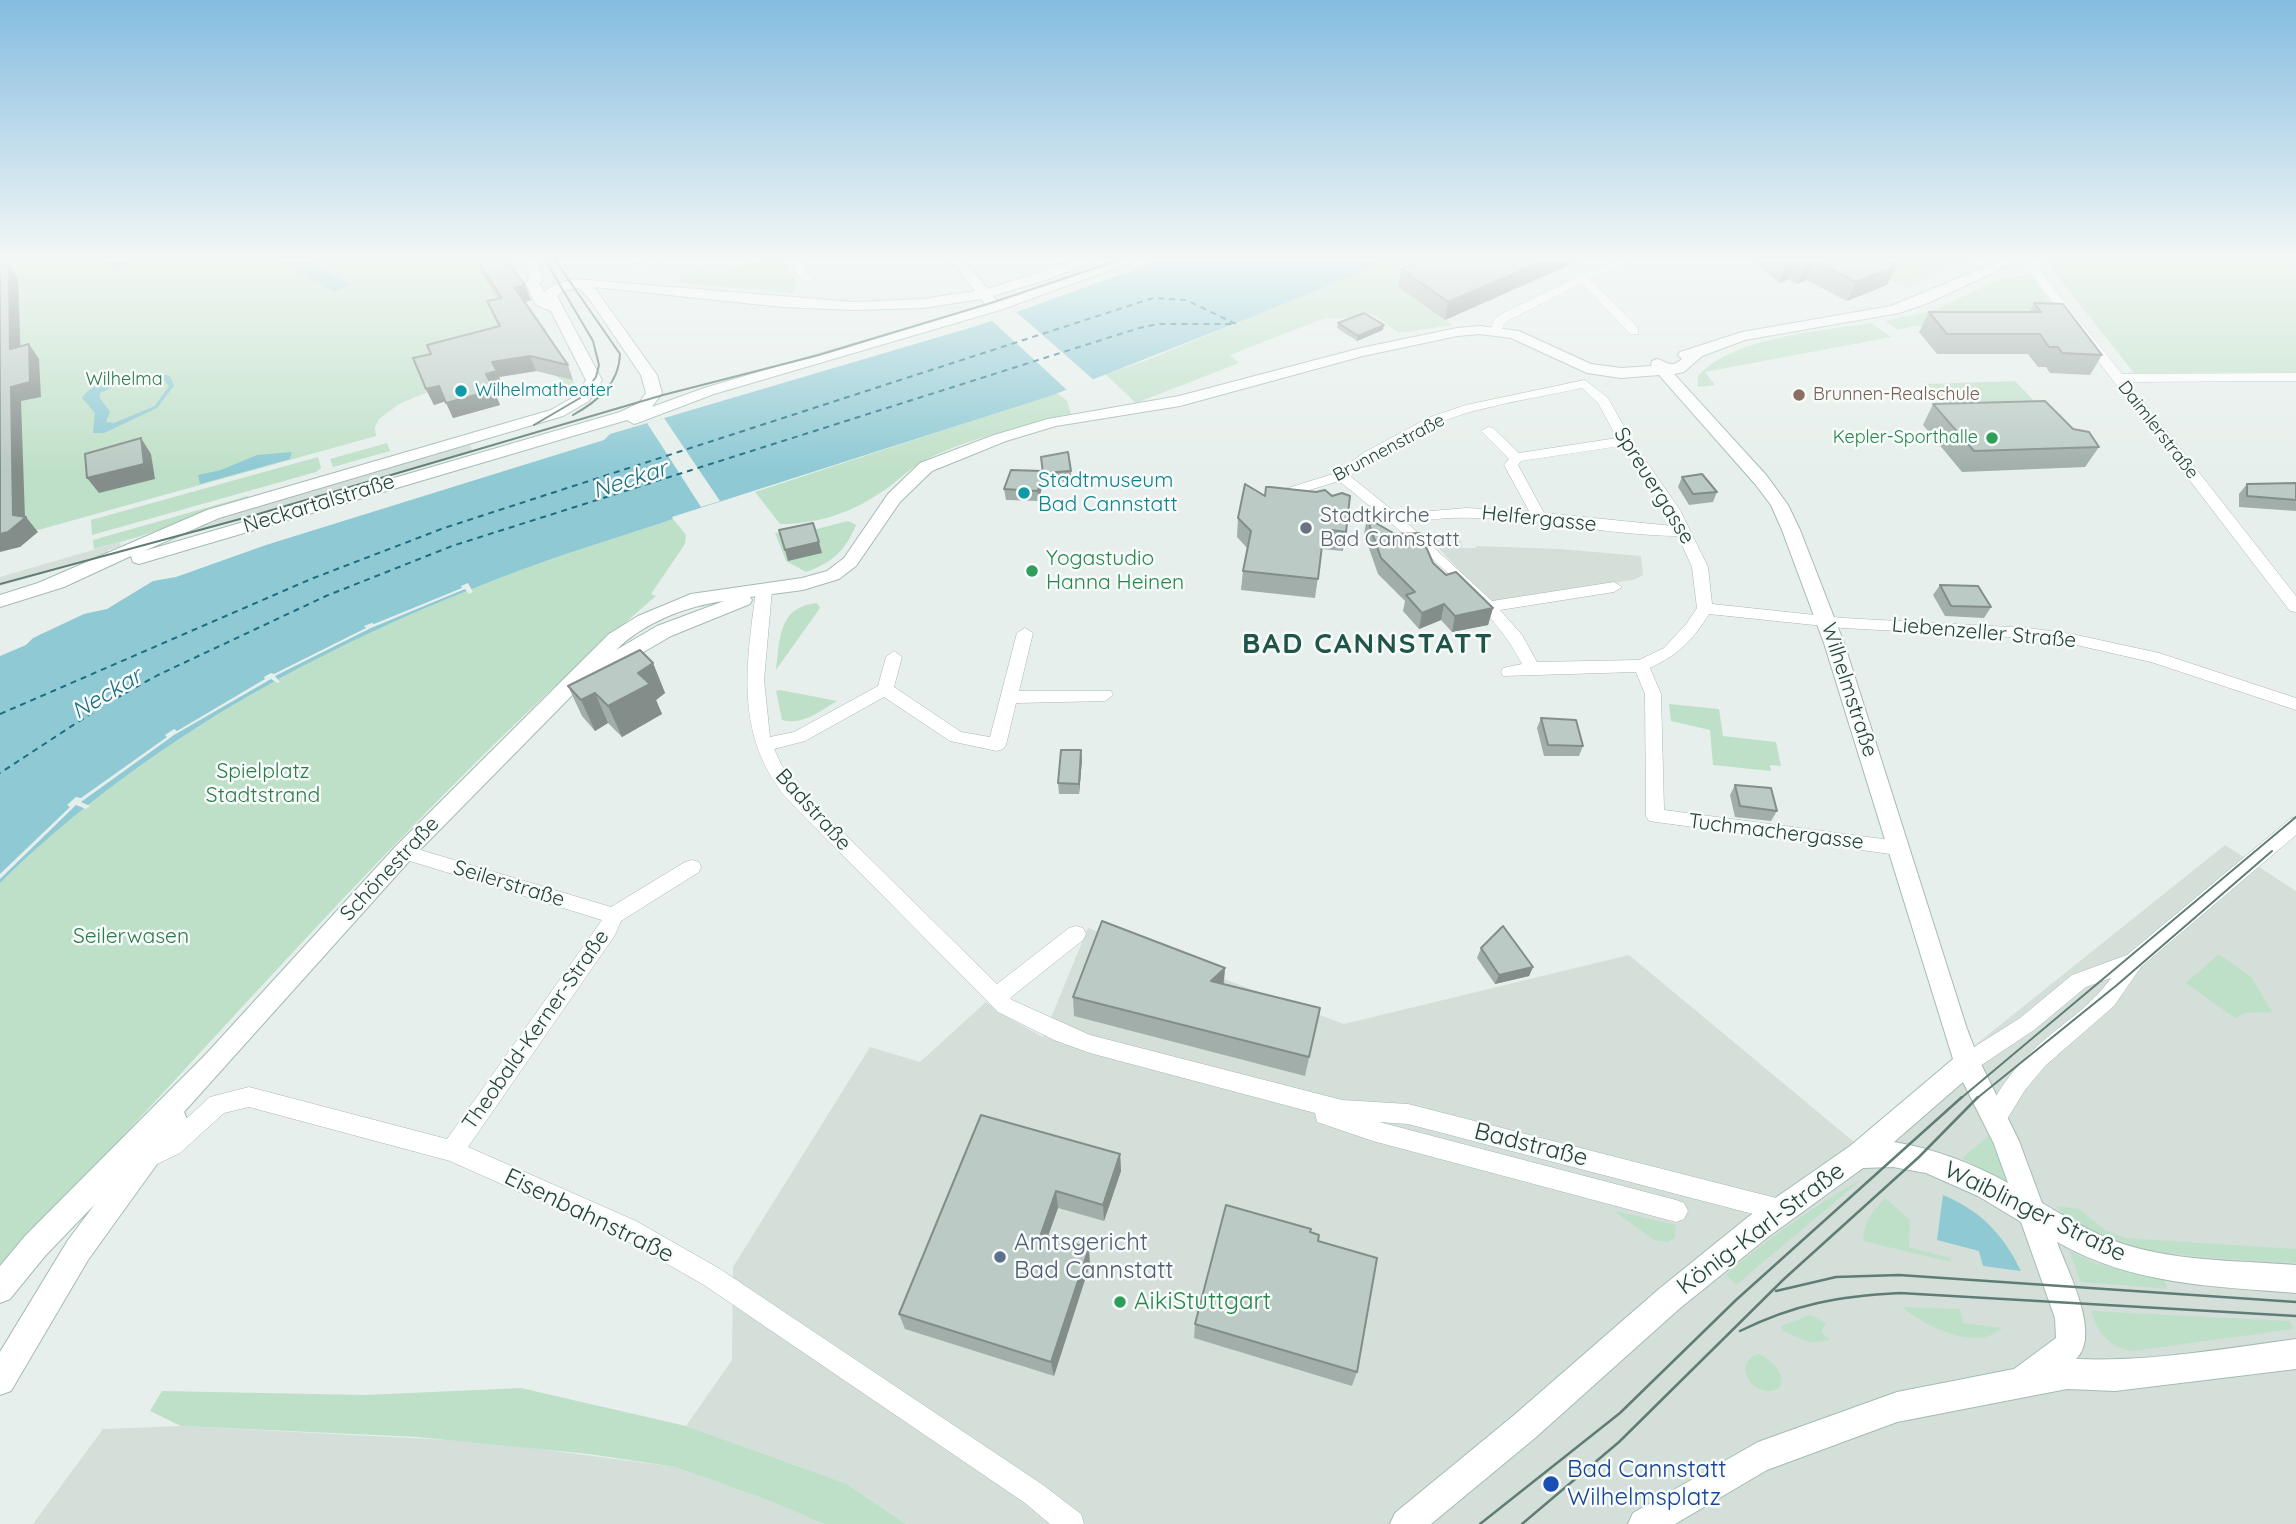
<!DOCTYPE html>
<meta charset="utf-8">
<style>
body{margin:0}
canvas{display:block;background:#e6efeb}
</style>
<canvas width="2296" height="1524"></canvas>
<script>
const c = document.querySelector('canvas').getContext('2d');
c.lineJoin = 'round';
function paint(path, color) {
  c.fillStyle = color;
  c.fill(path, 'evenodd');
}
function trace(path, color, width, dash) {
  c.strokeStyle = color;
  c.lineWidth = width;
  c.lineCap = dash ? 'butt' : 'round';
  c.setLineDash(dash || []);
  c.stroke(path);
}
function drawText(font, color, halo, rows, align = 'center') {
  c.font = font + ' Quicksand,sans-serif';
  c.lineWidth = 5;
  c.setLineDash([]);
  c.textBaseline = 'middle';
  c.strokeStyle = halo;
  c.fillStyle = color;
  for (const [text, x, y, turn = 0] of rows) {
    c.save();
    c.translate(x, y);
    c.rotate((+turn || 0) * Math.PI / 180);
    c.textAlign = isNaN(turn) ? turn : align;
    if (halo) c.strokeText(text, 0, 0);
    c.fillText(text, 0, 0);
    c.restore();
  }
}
paint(new Path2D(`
 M1844,258h135l-73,30z
 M470,444l3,8 -276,80 -1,-5 19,-5v-5z
 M1431,540l30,1 1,7h14v-2l84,3 81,7 2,19 -10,5 -144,22z
 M120,542l1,4 -13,4v5l-108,31v-9z
 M2225,845l71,46v633h-1390l-61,-41 -159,-57 46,-66 1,-93 137,-220 50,15 66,-60 24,17 33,18 45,-109 256,96 285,-69 225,187z
 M181,1426l306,16 188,25 92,33 57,24h-791l70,-95z`), '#d4dfda');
paint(new Path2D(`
 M0,258h509l6,7 -7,3 23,32 -5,2 22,30 -5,2 33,51 -10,3c-11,-24 -40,-17 -61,-12l-7,-13 -99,41 -20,15 -4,8 1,9 -345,96v6l-11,9 -20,3z
 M769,258h10l18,24 -4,11 -113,-10v-7l24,-8 9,6z
 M1388,258h82l-71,29 53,38 -53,8 -25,-18 -8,-2 -12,5h-29l-95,37 9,8 -103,40 -31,-29 37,-12 215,-88z
 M1845,258h85l16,7 -48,19z
 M2055,258h241v114l-162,1 -87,-110z
 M2029,274l36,46 -44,7 -107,-1 -16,4 -13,-9 46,-10 69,-31z
 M1871,323l20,14 -186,35 10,13 -17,2v-11c35,-39 123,-45 173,-53z
 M2015,381l23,24 -90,4 -21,-25z
 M1057,393l10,8 4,13c-50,13 -103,24 -148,47 -16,9 -28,23 -43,32 -31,21 -64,31 -100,31l-25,-32z
 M387,443l3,8 -57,16 -3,-8z
 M318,457l3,11 -5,4 -224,63 -1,-15z
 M248,496v3l-110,38 -44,12 -1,-9z
 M673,519l13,16 -1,9 -34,50 5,2c-238,203 -439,446 -656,671v-384c151,-148 335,-245 532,-317 46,-17 94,-31 141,-47z
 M848,521l8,4c-11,26 -24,38 -50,47l-20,-11 -11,-28 34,-2z
 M817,603l3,5 -44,62c4,-31 2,-63 41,-67z
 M780,690l57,11c-17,10 -35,25 -55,19l-6,-29z
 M1669,704l50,5 4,27 53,6 5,24 -11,-1 1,6 -58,-6 -3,-35 -39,-9z
 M2219,954l33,24 20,34 -26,1 -11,5 -49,-35z
 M1991,1134l16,49 -45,-25z
 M1861,1180l-125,105 -10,-11c43,-35 86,-68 135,-94z
 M1885,1198l25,22 -1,27 41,11 1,4 -88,-21c1,-20 9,-29 22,-43z
 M2056,1206l23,3 26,21 20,8 171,11v14c-64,-5 -198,-3 -240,-57z
 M1614,1211l62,14 -1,13 -7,4 -14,-2z
 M2069,1251l29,13 66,16 4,9 -87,-7z
 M1902,1307l58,2 3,14 39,5c-25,25 -79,-3 -100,-21z
 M2091,1311l199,10 3,8 -160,22c-25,-4 -35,-18 -42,-40z
 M1810,1315l16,8 -5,9 9,8 -19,3 -28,-12 -2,-5z
 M1759,1354c16,6 36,35 11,37 -21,2 -37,-31 -11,-37z
 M521,1388l165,38 159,57 61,41h-82l-57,-24 -92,-33 -86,-13 -172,-17 -236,-11 -31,-15 12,-20 203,4z`), '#bfe0c8');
paint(new Path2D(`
 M273,258h29l49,27 -17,7z
 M1167,258h221l-31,16 -105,43 -199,78 -381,122 1,2c-47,16 -95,30 -141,47 -197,72 -381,169 -532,317v-227l26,-11 7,-7 51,-24 23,-5 46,-28 23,-4 90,-32 338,-105 6,-6 373,-110z
 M166,375l4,1 4,10 -17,22 -53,25h-11l2,-20 -13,-15c14,-22 59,-24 84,-23zM151,379l13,1 5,6 -14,20 -41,17 -8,-1 4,-10 -10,-14v-5l24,-11z
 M292,452l-2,7 -90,25 -2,-9 23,-5 36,-15z
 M1943,1195c38,16 60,39 78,76l-38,-5 -4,-15 -42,-11z`), '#8ec9d4');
paint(new Path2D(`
 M1014,310l81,71 -27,10 -79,-73z
 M664,418l56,83 -19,6 -54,-84z
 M468,583l5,9 -4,2 -4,-5 -94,39 -96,48 5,6 -3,1 -6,-4 -97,56 -93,67 9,4 -4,3 -10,-4 -76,74v-5l70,-67 -3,-2 9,-8 5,1 86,-61 -2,-2 9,-6 3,2 88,-52 -1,-2 7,-4 3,1 92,-46 -2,-2 8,-3 2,1 88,-36 -1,-2z`), '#e6efeb');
trace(new Path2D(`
 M0,714l311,-135 133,-51 709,-230 33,2 50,24h-78l-19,4 -687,218 -126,50 -168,79 -54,30 -104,68`), '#1c6f80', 2, [6, 5]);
const minor = new Path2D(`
 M658,258h18l-46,13 -6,-3z
 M786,258h10l17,21 -2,2h-8z
 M1624,258h15l-49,21 48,49v6h-8l-48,-51 -71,36 -7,5 -4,10 -10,-3 4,-12 9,-6 76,-37z
 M2010,258h13l14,9 85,107 174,-1v8l-168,1 168,214v16l-6,-1 -261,-340z
 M1585,380l23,18 24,43 48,69 28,57 4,37 131,14 185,10 44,6 87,19 137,45v12l-145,-48 -79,-18 -44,-6 -185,-10 -134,-14c-17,27 -30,40 -59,54l11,26 3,116 234,31 7,2 2,5 -2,5 -7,2 -249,-34 -3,-5 -1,-122 -9,-22 -133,4 -2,-4 2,-4 19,-4c-33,-66 -125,-136 -183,-183l-59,18 -7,-4 2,-3 61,-19 29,-21 65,-35 36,-12zM1582,388l16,15 19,35 -98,15 -26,-25 -5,-1 -7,4 28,28 -5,6 25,46 -63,-3 -69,6 -47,-38c35,-26 77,-52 120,-64 37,-10 75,-16 112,-24zM1621,446l45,64 7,16 -129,-13 -26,-48 3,-4zM1448,518c78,-3 153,17 230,18l14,31 5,41 -10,15 -23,25 -25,12 -102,2 -15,-27 -22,-25 114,-18 8,-5 -8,-5 -122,19 -86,-79z
 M764,585l8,5 -8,90 6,57 24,-5 84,-46 8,-29 8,-6 8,6 -8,30 67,45 29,5 27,-104 8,-5 8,5 -14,58h92l2,4 -8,6 -89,2 -10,42 -3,4 -6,2 -47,-10 -66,-44 -79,44 -31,8 8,17 20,26 195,192 72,-56 7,-2 7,2 3,6 -3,6 -73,58 2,2 78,35 252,65 66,4 372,95 8,3 4,8 -4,8 -8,3 -372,-97 -29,-2 297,78 8,3 4,8 -4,8 -8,3 -303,-81 -56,-19 -2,-9 -225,-60 -36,-13 -56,-28 -208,-210c-56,-64 -44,-134 -34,-212z
 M2296,817v18l-155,132 -27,39 -68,59 -21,25 -21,34 -8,3 -8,-3 -3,-7c11,-24 28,-48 47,-66 26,-25 58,-43 79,-73l-25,9 -52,43 -60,40 -7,3 -7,-3 -4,-7 4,-7 60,-38 52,-43 55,-20 163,-136z
 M404,845l207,62 74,-45 7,-2 7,2 2,5 -2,5 -78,49 -6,14 -147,212 168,74 84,48 323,216 38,29 3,10h-34l-25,-21 -321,-218 -84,-48 -170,-76 -201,-54 -25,6 -44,40 -33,16 -8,-3 -3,-8 3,-8 25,-11 46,-42 39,-10 198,52 155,-219 -205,-63 -2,-5 2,-5z`);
const secondary = new Path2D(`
 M523,258h13l7,20 -3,6 4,8 9,-7 22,-6 278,23 70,-3 52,-8 -26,-33h13l26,31 95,-31h19l-53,21 -56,17 5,5 127,-43h19l-144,52 -286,84 -74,28 -6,2 -7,-4 -488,144 -6,-2 -2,-6 -67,31 -64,20v-12l38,-12 169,-73 344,-100 26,-15 9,-15 -35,-69 -15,-6 -10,-21 3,-6zM594,287l188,20 71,3 70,-2 58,-9 5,6 -282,83 -52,19 10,-14 -5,-18zM578,288l10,9 53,78 5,18 -7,10 -19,9 -476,139 75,-33 344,-102 26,-15 13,-21 -45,-84 6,-5z
 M2007,258h17l-96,45 -29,10 -154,27 -43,16 -18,16 -10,2 93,102 21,29 12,25 44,113 123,386 12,31 40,81 23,62c22,13 44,26 67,36 58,23 125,21 187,26v28c-84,-7 -164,-8 -239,-51 10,28 45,93 19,117 74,3 147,-10 220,-20v30l-181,22 -48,-2 -170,33 -130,48 -92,54h-47l5,-11 125,-71 139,-50 117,-23 42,-31 -1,-20 -34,-96 -43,-26 -52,-23 -33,-6 -30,1 -95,69 -89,72 -144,129 -104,86h-41l5,-11 118,-97 146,-127 89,-72 102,-71 103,-87 -129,-416 -42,-113 -11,-25 -16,-21 -96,-109 -38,3 -34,-5 -76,-35 -31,-4 -23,2 -94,20 -183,50 -124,20 -50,15 -74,30 -32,31 -44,64 -17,13 -36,11 -53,7 2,3 -2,4 -79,32 -65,38h-13l-181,184 -228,254 3,7 -4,9 -95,132 -77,131 -11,4v-43l68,-112 27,-36 -50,52 -35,43 -10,4v-37l25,-30 182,-183 189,-207 213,-212 29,-18 53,-22 111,-16 25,-7 17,-13 44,-64 32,-31 74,-28 54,-16 131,-23 182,-48 96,-20 23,-2 39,5 72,33 30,4 30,-2 1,-5 5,-2c12,3 13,10 25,0l-4,-4 2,-3 62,-20 149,-26zM724,601l-67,25 -41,24c27,-27 70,-44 108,-49zM1963,1082l31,62 14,39c-36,-20 -73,-34 -114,-41z`);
trace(minor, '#a8b8b2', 1);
trace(secondary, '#a4bbb3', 2);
paint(minor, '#fff');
paint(secondary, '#fff');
trace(new Path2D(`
 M555,260l65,94c-1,30 -22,47 -47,61
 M534,425l46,-27 16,-21 3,-12 -6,-24 -49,-83
 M0,584l255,-69 408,-120 156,-40 172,-52 134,-45
 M1960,1099l336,-282
 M1976,1099l141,-114 155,-134`), '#5f7d75', 2);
trace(new Path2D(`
 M1776,1291l60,-14 63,-2 397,27
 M1740,1331c55,-27 99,-35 160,-38l396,23
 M1480,1524l140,-111 116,-113 226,-203
 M1522,1524l97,-82 165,-163 135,-122 59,-60`), '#5f7d75', 2.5);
paint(new Path2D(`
 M98,258h49l-31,11z
 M1585,258l-140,62 -47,-33 3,-18z
 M1750,258h129l17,8 -9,19 -40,16 -41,-21 -9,4 -8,-5 -9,4 -31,-24z
 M477,261l48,24 6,15 -6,2 43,63 5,15 -37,-9 -37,6 4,9 -10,3 7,16 -47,13 -7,-17 -12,4 -8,-16 5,-35 67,-28 -11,-25 11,-2 -15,-23z
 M2034,303l68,52 -12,20 -40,-2 -4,-6h-8l-10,-13h-91l-18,-22 10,-20h100z
 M1338,323l45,7 -26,11 -20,-13z
 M1933,404l140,25 26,18 -14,20 -123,5 -39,-47z
 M1041,457l30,14v10l-27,2z
 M1682,477l35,15 -4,10 -24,3 -11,-18z
 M1043,481l-4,20 -33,-1 -2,-11z
 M2296,483v28l-57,-4v-13l8,-10z
 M1265,496h85l-7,55 -21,-2 -7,49 -74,-8 2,-19 4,-23 -10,-11 1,-19z
 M1367,518l66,45 13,12 47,33 -5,17 -36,7 -11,-12 -22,9 -16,-18 2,-10 -27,-27 -14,-40z
 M1940,585l51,22 -7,11 -39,-2 -12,-21z
 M653,663l12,30 -9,7 6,14 -40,23 -14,-14 -13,8 -13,-15 -14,-30z
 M1541,718l42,28 -4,10h-35l-7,-28z
 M1082,760l-3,34h-20l-1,-11z
 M1735,785l42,26 -6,10 -36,-4 -5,-22z
 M1481,948l52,19 -4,9 -34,8 -18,-26z
 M1225,968l-1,16 96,24 -15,68 -231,-60 -1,-19z
 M981,1115l139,39 1,17 -17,50 -46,-13 -10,28 42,28 -36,112 -149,-47 -6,-15z
 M1310,1232l8,9 39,131 -5,14 -158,-48 1,-14z`), '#a1aea9');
paint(new Path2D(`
 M109,258h38l-31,11z
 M1550,258h35l-140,62 3,-18z
 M1797,260l-8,19 -9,4 7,-19z
 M1814,261l-8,19 -9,4 8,-20z
 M9,264l9,14 3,85 -11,-14z
 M1896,266l-9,19 -40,16 9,-19z
 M525,285l6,15 -10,3 -6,-15z
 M1384,325l-1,5 -26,11 1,-5z
 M29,344l10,15 2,38 -20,4 4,117 1,-1 12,15 -18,15 -20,5v-18l13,-19 -2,-128z
 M530,356l6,15 -37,6 4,9 -11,3 -6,-15 6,-12z
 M439,386l7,15 -12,4 -8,-16z
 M494,390l6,15 -47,13 -7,-15z
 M141,438l10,16 4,25 -56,14 -12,-15z
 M1042,471l1,10 -4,20 -1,-10z
 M819,542l3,11 -34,8 -3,-11z
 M1444,604l-3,16 -22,9 3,-16z
 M1493,608l-5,17 -36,7 3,-16z
 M653,663l12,30 -9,7 6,14 -40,23 -14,-31 30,-33z
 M595,693l13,30 -13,8 -14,-31z
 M1081,750l1,10 -3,34v-10z
 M1533,967l-4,9 -34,8 4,-9z
 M1225,968l-2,19 -12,-6z
 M1120,1154l1,17 -17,50 -1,-16z
 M1056,1191l2,17 -15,42 -2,-16z
 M1089,1248l1,16 -36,112 -3,-14z`), '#838d89');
const building = new Path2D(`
 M490,258h15l20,27 -10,3 53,77 -38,-9 -38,6 5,9 -11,3 8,16 -48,13 -7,-17 -13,3 -13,-31 18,-4 -4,-9 73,-19 -13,-25 15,-3 -25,-37z
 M1430,258h120l-102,44 -47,-33z
 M1779,258h100l17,8 -40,16 -42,-21 -9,3 -8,-4 -10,4z
 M9,264l1,85 19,-5 1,38 -19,5 2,128 13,2 -18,15 -8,2v-268z
 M2034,303l29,1 39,51 -40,-2 -4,-6h-9l-9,-13h-93l-18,-22h112z
 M1364,313l20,12 -26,11 -20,-13z
 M2045,401l28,28 16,3 10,15 -125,4 -41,-47z
 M141,438l3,26 -57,14 -2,-24z
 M1068,452l3,19 -28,2 -2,-16z
 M1011,470l31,1 -4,20 -34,-2z
 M1702,474l15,18 -24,2 -11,-17z
 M2296,483v17l-49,-4v-12z
 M1245,484l20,12 1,-9h4l46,5 9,-2 7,6 10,-3 8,3 -4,36 -22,-3 -6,50 -75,-8 8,-40 -13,-13z
 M1367,518l28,16 25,-1 13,30 13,12 10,-3 37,36 -38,8 -11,-12 -22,9 -16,-18 9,-3 -34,-34z
 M813,523l6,19 -34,8 -6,-20z
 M1940,585l38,1 13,21 -40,-1z
 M640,650l13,13 -15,10 12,11 -42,22 -13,-13 -14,7 -13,-14z
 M1541,718l35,2 7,26 -35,-1z
 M1061,750h20l-2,34 -21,-1z
 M1735,785l36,3 6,23 -37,-5z
 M1102,921l123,47 -14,13 109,27 -11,49 -236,-60z
 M1503,926l30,41 -34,8 -18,-27z
 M981,1115l139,39 -17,51 -47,-14 -15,43 48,14 -38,114 -152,-48z
 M1226,1205l85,24 -1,3 9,3 -1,6 59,17 -20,114 -162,-48z`);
paint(building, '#bbcac4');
trace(building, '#838d89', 2);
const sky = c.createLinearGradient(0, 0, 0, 471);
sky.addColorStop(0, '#84bce0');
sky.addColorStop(0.55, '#f4f8f6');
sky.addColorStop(1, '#f4f8f600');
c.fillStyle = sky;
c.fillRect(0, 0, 2296, 471);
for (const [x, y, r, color] of [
 [461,391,7,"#0f9aa8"],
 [1799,395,7,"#8d6e63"],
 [1992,438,7,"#2e9e5b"],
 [1024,493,7,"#0f9aa8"],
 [1306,528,7,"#6b7280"],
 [1032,571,7,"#2e9e5b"],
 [1000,1257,7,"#5c6f8a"],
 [1120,1302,7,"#2e9e5b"],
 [1551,1484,9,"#1a4fb4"]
]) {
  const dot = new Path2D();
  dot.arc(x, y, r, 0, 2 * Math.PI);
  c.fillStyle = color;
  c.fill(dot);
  trace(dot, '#f7fbf9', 2.5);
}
drawText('18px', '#2d7a4b', '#f7fbf9', [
 ["Wilhelma",124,380]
]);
drawText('18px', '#0d838f', '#f7fbf9', [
 ["Wilhelmatheater",475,391]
], 'left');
drawText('18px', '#785e54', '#f7fbf9', [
 ["Brunnen-Realschule",1813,395]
], 'left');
drawText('18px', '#24423a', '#f7fbf9', [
 ["Daimlerstraße",2158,430,52],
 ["Brunnenstraße",1389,448,-28]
]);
drawText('18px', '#27864d', '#f7fbf9', [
 ["Kepler-Sporthalle",1978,438]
], 'right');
drawText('21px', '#0d838f', '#f7fbf9', [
 ["Stadtmuseum",1038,481],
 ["Bad Cannstatt",1038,505]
], 'left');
drawText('21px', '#24423a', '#f7fbf9', [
 ["Spreuergasse",1654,486,58],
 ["Neckartalstraße",319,504,-17],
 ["Helfergasse",1539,519,6],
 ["Liebenzeller Straße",1984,633,5],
 ["Wilhelmstraße",1849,690,72],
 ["Badstraße",813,810,48],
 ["Tuchmachergasse",1776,832,7],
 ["Schönestraße",390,869,-47],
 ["Seilerstraße",509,884,17],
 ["Theobald-Kerner-Straße",536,1030,-55]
]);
drawText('21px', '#5b616d', '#f7fbf9', [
 ["Stadtkirche",1320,516],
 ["Bad Cannstatt",1320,540]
], 'left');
drawText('21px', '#27864d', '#f7fbf9', [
 ["Yogastudio",1046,559],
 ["Hanna Heinen",1046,583]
], 'left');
drawText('21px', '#2d7a4b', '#f7fbf9', [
 ["Spielplatz",263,772],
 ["Stadtstrand",263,796],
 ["Seilerwasen",131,937]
]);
drawText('italic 23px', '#1c6f80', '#f7fbf9', [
 ["Neckar",630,480,-18],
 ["Neckar",107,694,-31]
]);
drawText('24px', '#24423a', '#f7fbf9', [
 ["Badstraße",1531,1145,14],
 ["Waiblinger Straße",2035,1212,26],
 ["Eisenbahnstraße",589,1216,26],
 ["König-Karl-Straße",1761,1229,-37]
]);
drawText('24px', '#4e5e75', '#f7fbf9', [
 ["Amtsgericht",1014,1243],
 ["Bad Cannstatt",1014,1271]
], 'left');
drawText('24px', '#27864d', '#f7fbf9', [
 ["AikiStuttgart",1134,1302]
], 'left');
drawText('24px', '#164399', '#f7fbf9', [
 ["Bad Cannstatt",1567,1470],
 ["Wilhelmsplatz",1567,1498]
], 'left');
c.letterSpacing = '2px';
drawText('bold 28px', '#1f5548', '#f7fbf9', [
 ["BAD CANNSTATT",1368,645]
]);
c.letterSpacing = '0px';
</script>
